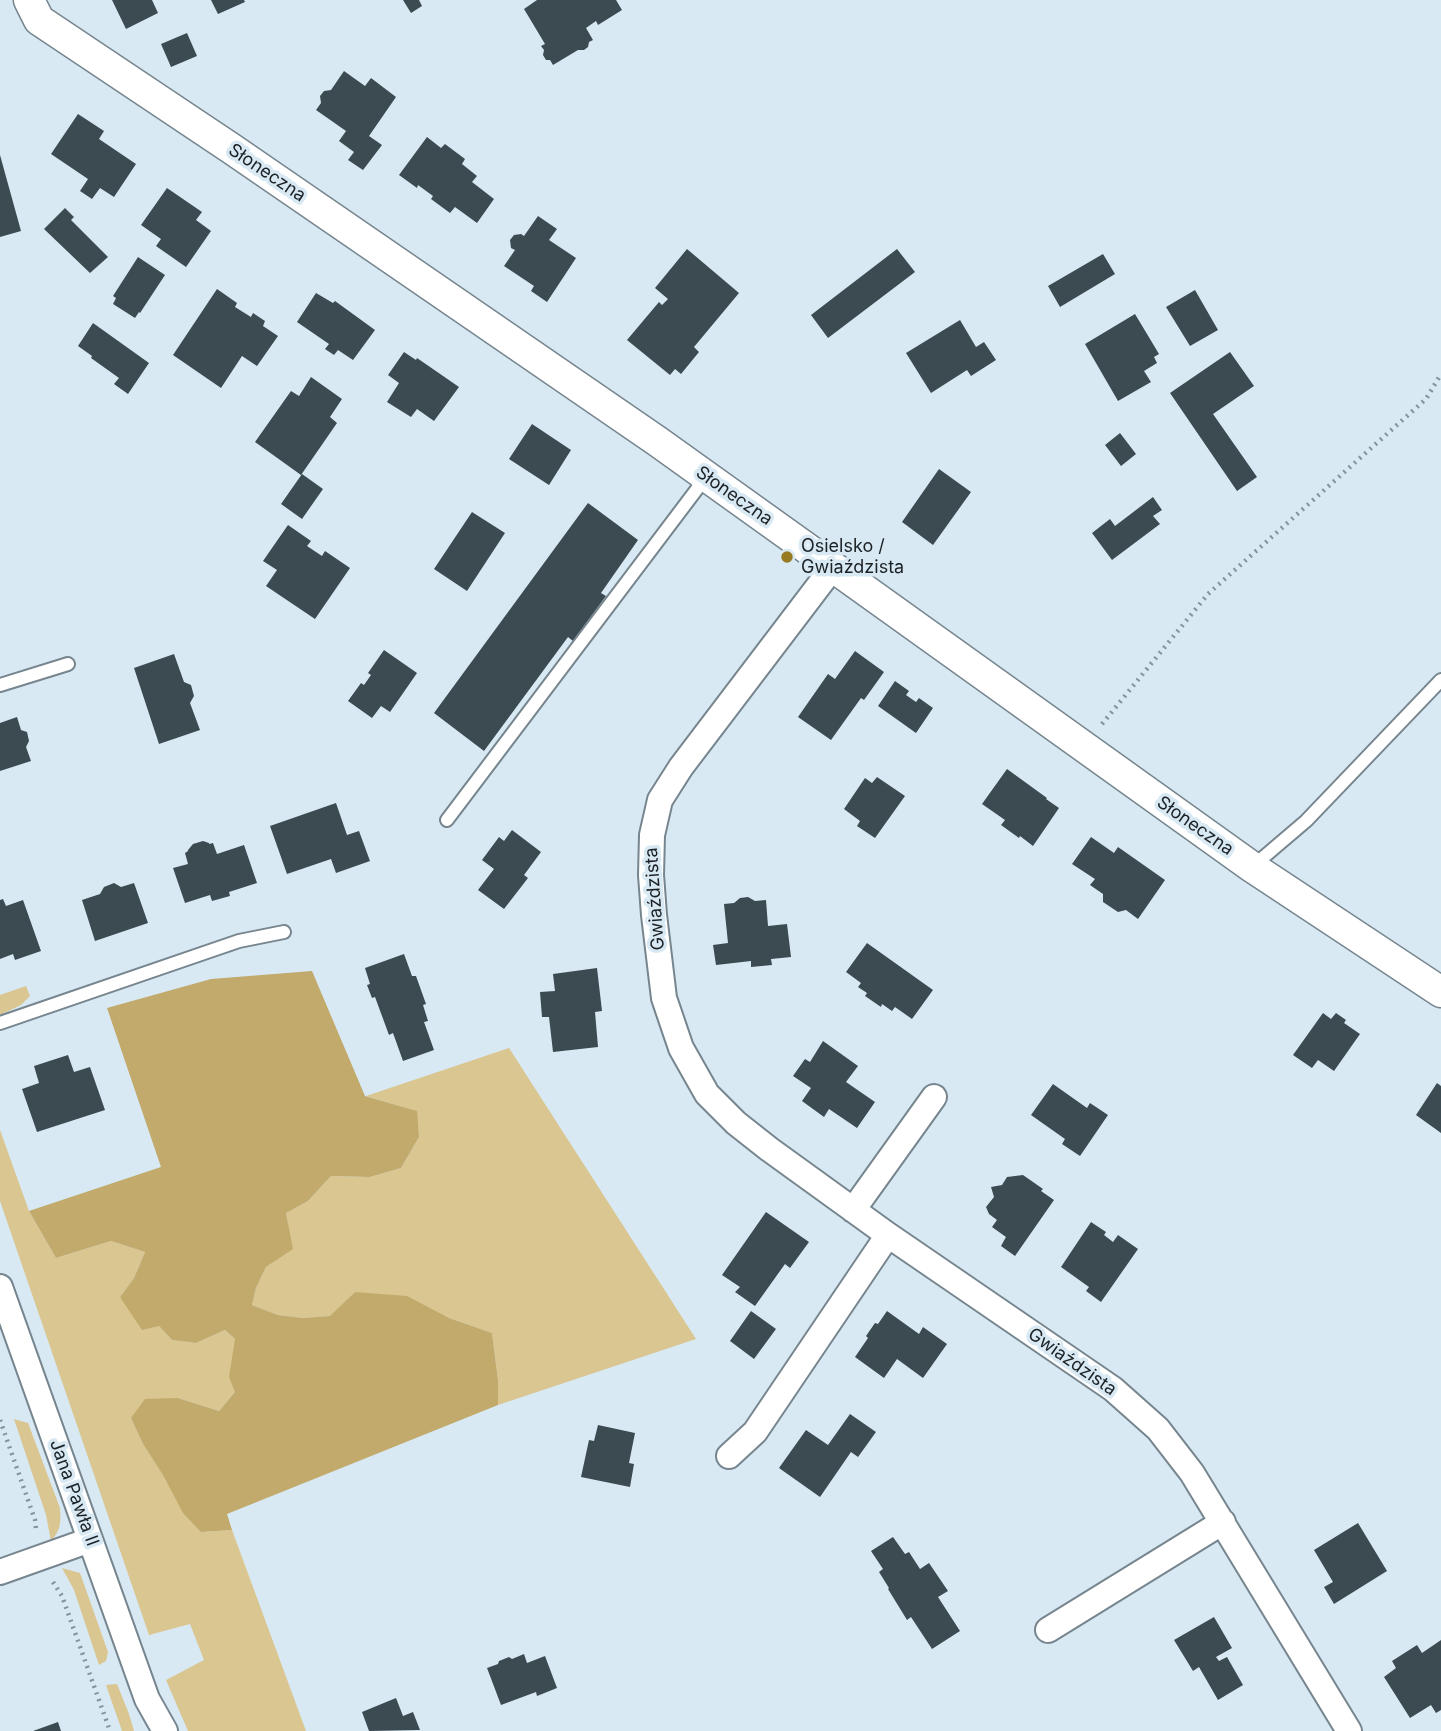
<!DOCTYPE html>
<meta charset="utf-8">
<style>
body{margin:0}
canvas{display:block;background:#d8e9f3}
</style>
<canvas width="1441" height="1731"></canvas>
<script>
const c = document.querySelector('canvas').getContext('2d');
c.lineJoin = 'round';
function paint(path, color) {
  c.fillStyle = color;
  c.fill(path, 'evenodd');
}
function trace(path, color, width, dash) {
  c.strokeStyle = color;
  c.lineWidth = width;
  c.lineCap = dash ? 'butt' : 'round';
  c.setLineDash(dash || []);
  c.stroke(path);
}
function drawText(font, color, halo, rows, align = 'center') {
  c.font = font + ' Inter,sans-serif';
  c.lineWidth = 7;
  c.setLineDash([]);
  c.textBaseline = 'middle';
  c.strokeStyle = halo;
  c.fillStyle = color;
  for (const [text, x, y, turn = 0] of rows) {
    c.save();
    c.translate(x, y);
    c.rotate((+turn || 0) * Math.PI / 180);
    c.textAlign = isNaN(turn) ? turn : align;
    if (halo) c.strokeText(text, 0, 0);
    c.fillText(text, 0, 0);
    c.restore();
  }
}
paint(new Path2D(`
 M26,986l4,10 -9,9 -21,10v-20z
 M509,1048l187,291 -198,66v-25l-6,-47 -43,-15 -94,-26 -24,24 -28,2 -25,-3 -26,-10 4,-17 10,-21 26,-18 -6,-36 22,-12 23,-25 39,1 31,-9 18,-31 -3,-26 -50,-15z
 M0,1130l29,81 27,47 55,-17 34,11 -11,26 -14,19 39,29 13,14 24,3 29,-13 11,10 -3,14 2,38 -16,19 -41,-13 -47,20 12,26 58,88 31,-2 74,201h-118l-22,-51 38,-20 -14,-36 -41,11 -149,-434z
 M14,1419l14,4 32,85c1,14 1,22 -9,33l-5,-26z
 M62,1568l18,5 28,79 -2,9 -7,4 -25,-75z
 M117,1684l12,30 5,17h-12l-16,-46z`), '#dac691');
paint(new Path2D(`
 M312,971l53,125 52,15 2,26 -18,31 -31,9 -39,-1 -23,25 -22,12 7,36 -27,18 -10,21 -4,17 26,10 25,3 27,-2 25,-24 52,4 42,22 43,15 6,47v25l-271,109 5,16 -31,2 -18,-19 -20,-38 -20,-31 -12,-26 14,-19 33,-1 41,13 16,-19 -6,-15 6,-38 -10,-9 -29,13 -24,-3 -13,-14 -17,4 -22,-33 14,-19 11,-26 -34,-11 -55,17 -27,-47 132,-44 -54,-159 104,-29z`), '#c1aa6b');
paint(new Path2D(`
 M112,0h40l6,13 -32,16z
 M211,0h33l1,2 -27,12z
 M403,0h16l3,6 -11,7z
 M537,0h79l6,10 -24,15 -2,-4 -10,7 7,12 -4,2 -1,5 -4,3h-6l-25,15 -3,-5h-4l-3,-5 1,-5 -3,-4 4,-2 -21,-35z
 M187,33l10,23 -26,11 -10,-23z
 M344,71l21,15 6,-8 25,19 -27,39 13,9 -19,25 -15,-10 6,-8 -15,-11 7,-10 -30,-21 5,-7 -1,-7 4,-5 7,-1z
 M78,114l26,17 -5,8 37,25 -22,33 -14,-9 -8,11 -12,-8 8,-12 -37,-25z
 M427,137l14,11 4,-4 20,15 -3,5 15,12 -5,6 22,17 -17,24 -22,-16 -5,6 -19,-14 2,-3 -15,-11 -1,3 -18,-13z
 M0,155l21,76 -21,6z
 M167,188l35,24 -6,8 15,11 -25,36 -30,-21 5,-7 -20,-14z
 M65,208l9,9 -3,3 37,37 -18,16 -46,-44z
 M538,216l19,13 -8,11 27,18 -29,44 -16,-11 3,-5 -30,-20 11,-16 -4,-2 -1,-8 4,-5 7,-1 3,2z
 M687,249l52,44 -45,54 5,5 -18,22 -6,-5 -5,6 -43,-35 32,-38 3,3 6,-6 -13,-11z
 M897,249l18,23 -87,66 -17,-23z
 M1103,254l12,20 -55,33 -12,-21z
 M138,257l27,18 -25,38 -1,-1 -4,6 -22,-14 3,-6 -3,-2z
 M217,289l20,14 -2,4 16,10 2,-4 12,8 -2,5 15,10 -21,30 -15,-10 -21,32 -48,-33z
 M1195,290l23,40 -28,16 -24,-39z
 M316,293l17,10 2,-2 40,29 -22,30 -15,-10 -4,5 -9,-6 4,-5 -32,-22z
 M1135,314l24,40 -5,3 3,6 -13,8 7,11 -33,19 -33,-57z
 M960,320l16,27 8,-5 12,18 -25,16 -4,-6 -36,23 -25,-40z
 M93,323l56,40 -21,31 -14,-10 5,-6 -28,-20 1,-2 -14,-10z
 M404,352l12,8 1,-2 42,29 -25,34 -17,-12 -6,8 -24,-15 12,-19 -11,-8z
 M1230,352l24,34 -41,28 44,63 -20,14 -67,-98z
 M311,377l31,22 -12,18 7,6 -36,52 -46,-33 36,-51 8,5z
 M532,424l39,26 -22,35 -40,-26z
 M1120,433l16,21 -15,12 -16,-21z
 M939,469l32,23 -38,53 -31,-23z
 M302,474l21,15 -21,30 -21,-15z
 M1153,497l9,13 -9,6 7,8 -48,36 -20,-27 18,-14 5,7z
 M588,503l50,37 -37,53 5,3 -33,45 -5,-4 -84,114 -50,-38z
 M472,512l33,21 -38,58 -33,-22z
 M288,525l23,16 -4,5 15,10 3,-5 25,17 -35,51 -49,-33 11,-16 -14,-9z
 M384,650l33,23 -27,39 -9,-6 -9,12 -24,-17 13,-18 3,2 7,-10 -3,-2z
 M855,651l29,21 -20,28 -3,-2 -30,42 -33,-23 30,-43 7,5z
 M174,654l10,28 7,3 3,11 -4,7 10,27 -41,14 -25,-76z
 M895,681l14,10 -3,4 10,7 3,-4 14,10 -17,25 -38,-27z
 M17,717l4,13 6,2 2,9 -3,6 5,14 -31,10v-48z
 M1007,769l40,29 -1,1 13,9 -26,38 -13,-10 -1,2 -18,-13 4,-5 -23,-16z
 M877,777l28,19 -30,42 -18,-12 3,-5 -16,-12 21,-31 7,5z
 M336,803l11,32 12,-4 11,30 -34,12 -5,-14 -44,15 -17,-48z
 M512,830l29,22 -17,23 4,3 -24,31 -26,-19 16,-21 -12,-9 17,-23 5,4z
 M1091,837l23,16 4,-6 47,33 -27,39 -12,-9 -8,2 -15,-10v-8l-13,-9 5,-6 -23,-15z
 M203,841l6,2v1l4,-1 4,11 27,-9 13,38 -28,9 1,4 -18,5 -2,-6 -25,8 -12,-35 15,-4 -3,-11 3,-2v-1l5,-6z
 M114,883l7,4 13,-4 14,40 -53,18 -13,-41 18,-6 4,-7z
 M748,897l7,4 11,-1 2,26 19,-2 4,33 -20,2 1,6 -21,2v-6l-35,4 -3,-20 15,-2 -4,-39 10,-1 6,-5z
 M3,899l3,7 17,-6 18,51 -26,9 -2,-6 -13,5v-59z
 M867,943l66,47 -21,29 -17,-12 -3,4 -10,-7 -1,3 -16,-11 2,-3 -9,-6 3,-4 -15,-11z
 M404,954l8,22h4l10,28 -3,1 5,16 -4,1 10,28 -31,11 -10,-28 -4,2 -14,-38 -3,1 -5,-13 3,-1 -5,-16z
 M597,968l5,43 -7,1 3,35 -45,5 -4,-35h-7l-2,-25 15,-1 -2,-17z
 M1323,1013l8,6 5,-6 10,7 -2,3 16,11 -26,37 -16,-11 -6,8 -19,-13z
 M823,1041l35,25 -12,16 29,20 -18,26 -28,-19 -5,8 -22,-16 9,-13 -18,-12 12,-17 5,3z
 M68,1055l6,17 16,-5 15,43 -68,22 -15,-43 17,-6 -5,-17z
 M1437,1083l4,3v47l-25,-18z
 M1053,1084l34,24 3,-5 18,12 -28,41 -18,-12 3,-5 -34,-24z
 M1023,1175l20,14 -2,2 13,9 -39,56 -14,-10 5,-9 -14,-10 5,-7 -8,-6 -3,-7 8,-10 -3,-10 11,-2 5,-8z
 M766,1212l43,30 -19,26 -5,-4 -30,42 -20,-14 5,-5 -18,-12z
 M1091,1222l15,10 -2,3 9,7 5,-7 20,14 -37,53 -15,-11 3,-4 -28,-20z
 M751,1311l25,18 -22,30 -24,-18z
 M887,1311l32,23 4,-7 24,17 -24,34 -26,-19 -13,19 -29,-21 13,-19 -2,-2 9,-13 3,1z
 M850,1414l26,18 -18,25 -7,-5 -31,45 -41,-29 27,-38 22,15z
 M598,1425l37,8 -6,30 5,1 -4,23 -49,-10 8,-37 5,1z
 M1358,1523l29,48 -53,33 -10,-17 9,-5 -19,-32z
 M893,1537l12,17 4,-2 11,17 9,-6 19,28 -10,6 22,34 -28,18 -21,-32 -4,3 -19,-31 1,-1 -10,-16 4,-3 -12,-18z
 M1214,1617l18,31 -16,9 3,4 8,-4 16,28 -25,15 -19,-33 -6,4 -19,-31z
 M1441,1640v70l-5,3 -5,-8 -21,13 -26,-41 12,-9 -4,-7 25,-16 5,8z
 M524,1654l3,9 18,-7 12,32 -20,8 -1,-4 -35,13 -14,-37 11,-4 1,-3 10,-4 3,2z
 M396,1698l7,18 10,-4 7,18 -51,1 -7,-19z
 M58,1722l3,9h-28z`), '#3c4a52');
const service = new Path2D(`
 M0,685l68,-21
 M447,820l250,-331 6,-15
 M1252,867l54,-46 135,-141
 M0,1023l239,-82 45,-9`);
const minor = new Path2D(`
 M833,567l-152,200 -21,33 -8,35 -1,40 3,40 10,83 17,50 26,46 29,29 33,26 119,86 225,154 45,40 34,44 157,258
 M853,1210l81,-113
 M0,1287l147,412 18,32
 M729,1456l26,-24 133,-197
 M0,1572l90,-32
 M1048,1630l175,-108`);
const tertiary = new Path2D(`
 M29,0l10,20 193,129 425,292 595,426 189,125`);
trace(service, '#76858e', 16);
trace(minor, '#76858e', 28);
trace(tertiary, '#76858e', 33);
trace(new Path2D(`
 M1102,724l106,-130 218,-195 15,-25
 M0,1420l35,100 1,9
 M53,1582l9,14 48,135`), '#86939a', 4.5, [2, 5]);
trace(service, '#fff', 12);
trace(minor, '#fff', 24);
trace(tertiary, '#fff', 30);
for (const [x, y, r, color] of [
 [787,557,7,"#977b23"]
]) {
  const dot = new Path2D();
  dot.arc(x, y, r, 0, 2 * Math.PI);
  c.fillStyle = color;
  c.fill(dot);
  trace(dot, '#d8e9f3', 2.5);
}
drawText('18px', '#1b2125', '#d8e9f3', [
 ["Słoneczna",267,173,34],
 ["Słoneczna",734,496,35],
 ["Słoneczna",1195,826,35],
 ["Gwiaździsta",655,899,-94],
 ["Gwiaździsta",1072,1362,35],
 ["Jana Pawła II",74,1493,70]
]);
drawText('18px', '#1b2125', '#d8e9f3', [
 ["Osielsko /",801,547],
 ["Gwiaździsta",801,568]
], 'left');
</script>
